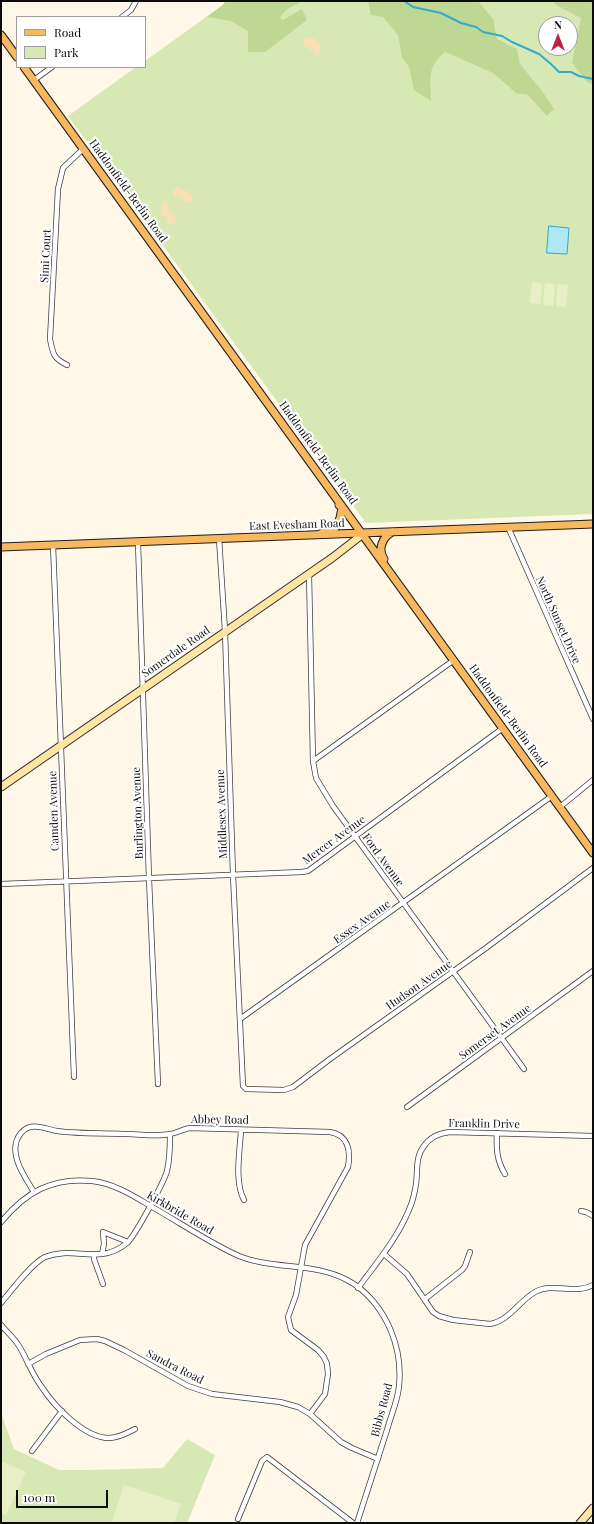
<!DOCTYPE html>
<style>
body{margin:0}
#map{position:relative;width:594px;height:1524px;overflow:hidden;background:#fff7e8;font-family:"Playfair Display",serif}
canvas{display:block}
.frame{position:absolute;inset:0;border:2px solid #0b0b0b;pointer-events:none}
.legend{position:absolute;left:16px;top:16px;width:130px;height:52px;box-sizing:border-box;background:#fff;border:1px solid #9d9d9d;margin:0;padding:5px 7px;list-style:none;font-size:12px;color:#0b0b0b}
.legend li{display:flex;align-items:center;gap:8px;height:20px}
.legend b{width:20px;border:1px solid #9d9d9d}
.north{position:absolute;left:538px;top:16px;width:40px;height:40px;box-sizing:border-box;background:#fff;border:1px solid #9d9d9d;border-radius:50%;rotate:0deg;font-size:11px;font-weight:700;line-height:16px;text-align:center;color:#0b0b0b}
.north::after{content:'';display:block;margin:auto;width:14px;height:18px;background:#b92445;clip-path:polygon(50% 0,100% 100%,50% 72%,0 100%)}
.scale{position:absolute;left:16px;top:1490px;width:92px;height:18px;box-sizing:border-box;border:2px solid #0b0b0b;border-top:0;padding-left:5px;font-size:12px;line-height:14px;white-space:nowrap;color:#0b0b0b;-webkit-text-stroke:3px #fff;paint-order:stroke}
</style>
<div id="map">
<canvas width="594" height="1524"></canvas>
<div class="frame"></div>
<ul class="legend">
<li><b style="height:5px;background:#f8b85f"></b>Road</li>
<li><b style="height:11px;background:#d8e8b4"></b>Park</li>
</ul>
<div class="north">N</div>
<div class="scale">100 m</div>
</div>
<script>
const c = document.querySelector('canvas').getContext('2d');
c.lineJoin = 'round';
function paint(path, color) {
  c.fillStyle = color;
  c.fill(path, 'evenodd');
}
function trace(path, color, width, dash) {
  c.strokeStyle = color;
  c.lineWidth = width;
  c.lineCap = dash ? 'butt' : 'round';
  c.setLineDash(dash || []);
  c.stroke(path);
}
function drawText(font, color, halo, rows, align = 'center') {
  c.font = font + ' "Playfair Display",serif';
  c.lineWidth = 4;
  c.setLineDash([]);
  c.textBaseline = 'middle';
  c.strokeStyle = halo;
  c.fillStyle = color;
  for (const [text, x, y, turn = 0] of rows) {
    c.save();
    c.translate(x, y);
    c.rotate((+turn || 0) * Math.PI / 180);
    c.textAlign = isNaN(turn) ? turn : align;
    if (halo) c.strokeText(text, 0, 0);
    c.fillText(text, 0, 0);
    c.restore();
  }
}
paint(new Path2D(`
 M225,1h365l3,2v511l-227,9 -298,-407 68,-49h9v-6l79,-57zM546,24h24v24h-24z
 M1,1413l13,36 45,21h30l74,-2 24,-29 28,16 -28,68h-186z`), '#d8e8b4');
paint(new Path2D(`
 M225,1h74l-1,3c-7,2 -15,7 -18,14l3,2 19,-11 5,11 -42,32h-17v-21l-17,-10 -24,-4 17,-13z
 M368,1h110l15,18 4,20 20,10 3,15 22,27 12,18 -7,7 -19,-21 -12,-2 -23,-20 -48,-21c-19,16 -14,26 -14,49l-17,-11 -5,-23 -7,-10 -4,-22 -15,-18 -12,-2z
 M553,1h37l3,2v81l-6,-2 -15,-19 9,-45 -25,-13z`), '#bed893');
paint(new Path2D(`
 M307,37l7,1 7,7 -3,10 -3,1 -1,-2 1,-7 -4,4 -2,-2 1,-5 -3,4 -5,-4 3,-5z
 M177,187l5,3 6,1v3h4v7l-2,1h-4l-3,-3 -3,-1 -2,-3 -2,4 -3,-2v-7z
 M166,201l3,1v1l-2,5 3,2 2,4 3,2 1,4 -1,3h-3l-2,2 -2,-1 -2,-7 -5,-3 -1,-3 3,-9z`), '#fadfb5');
paint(new Path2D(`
 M532,282l10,1 -2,21 -10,-1z
 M545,283l10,1 -2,22 -10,-1z
 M558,284l10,1 -2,22 -10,-1z
 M1,1461l25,11 -20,43 -5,-2z
 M124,1485l57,19 -7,19h-57l-5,-2z`), '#e8efc5');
const water = new Path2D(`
 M549,226l20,2 -2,26 -20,-1z`);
paint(water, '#aee7f5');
trace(water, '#35aacc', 1);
trace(new Path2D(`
 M404,1l9,6 28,6 20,10 15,4 7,5 19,4 10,6 27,12 12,10 8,8h12l8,4 14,3`), '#35aacc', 2);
const street = new Path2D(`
 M122,17l9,-7 5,-9
 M34,80l18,-13
 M67,365c-14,-7 -14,-11 -17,-26l8,-150 5,-21 20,-19
 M508,527l85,192
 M219,538l6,93 8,244 10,211 3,3 38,1 9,-3 37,-28 156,-111 107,-80
 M138,542l11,337 9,205
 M53,545l21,532
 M309,574l4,187 3,17 17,28 191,263
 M313,761l141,-101
 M560,807l33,-27
 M1,884l301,-12 6,-1 195,-143
 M240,1019l312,-223
 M407,1107l186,-136
 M241,1130c-1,21 -7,51 3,70
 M497,1133c-1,16 0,28 8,41
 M34,1192c-10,-16 -28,-41 -13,-59 10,-12 24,-4 36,-2 23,3 47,2 70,3 14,0 29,3 43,0 7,-1 13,-5 20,-6l140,4c18,3 21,18 18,35l-43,78 -9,50 -8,22 3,13 27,20 6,7 3,7 1,10 -3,20 -15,20
 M581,1211l5,1 7,4
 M1,1222c25,-30 51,-45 91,-41 22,2 43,16 62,27 28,16 56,35 85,48 35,14 74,6 108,24 20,10 36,31 44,51 7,17 10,36 8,55 -1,14 -8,29 -12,44 -10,31 -20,62 -30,93
 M94,1254v5l9,25
 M102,1254l2,-10 -1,-12 25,10
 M384,1254l23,20 26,38 6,4 14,4 37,4c19,-3 29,-23 45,-32 18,-10 40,3 58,-7
 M358,1288c20,-27 43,-54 54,-86 2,-6 3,-12 4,-18 2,-13 -1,-27 8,-38 6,-9 16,-13 26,-14l143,4
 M425,1299l37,-29 3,-4 5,-14
 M1,1303c10,-12 31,-40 44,-46 20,-8 38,-1 57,-3 9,-1 19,-6 25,-11 8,-7 37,-61 40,-72 3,-12 3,-25 3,-37
 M1,1325c6,7 13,13 18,21 8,13 13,28 22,40 13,20 43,52 68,52 10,0 18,-5 26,-9
 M28,1364l18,-10 34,-14 17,-1 8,2 19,9 64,36 24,8 68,8 18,5 12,7 31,28 11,6 26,11
 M32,1451l30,-40
 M238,1519l24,-58 5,-4 86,66`);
const secondary = new Path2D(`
 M1,787l331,-229 31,-24
 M580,1523l13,-15`);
const primary = new Path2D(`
 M1,35l16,22
 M24,67l569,786
 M320,534l16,-7 4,-9 2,-10 -3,-3
 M1,547l592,-23
 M384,559c-7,-10 -1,-22 8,-27`);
trace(street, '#3e3e3e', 6);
trace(secondary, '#2d2d2d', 9);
trace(primary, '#1c1c1c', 9);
trace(street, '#fff', 4.5);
trace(secondary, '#ffe5a4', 7);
trace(primary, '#f8b85f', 7);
drawText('11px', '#0b0b0b', '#fff', [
 ["Haddonfield-Berlin Road",128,191,54],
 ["Simi Court",46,256,-87],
 ["Haddonfield-Berlin Road",318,453,54],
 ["East Evesham Road",297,525,-2],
 ["North Sunset Drive",558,620,66],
 ["Somerdale Road",176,652,-35],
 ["Haddonfield-Berlin Road",508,716,54],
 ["Camden Avenue",54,811,-92],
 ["Burlington Avenue",138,813,-92],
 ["Middlesex Avenue",222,814,-92],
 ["Mercer Avenue",334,840,-36],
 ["Ford Avenue",383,860,54],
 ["Essex Avenue",362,922,-35],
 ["Hudson Avenue",419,985,-35],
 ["Somerset Avenue",495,1032,-36],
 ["Abbey Road",220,1120,1],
 ["Franklin Drive",484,1124,1],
 ["Kirkbride Road",180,1213,30],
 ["Sandra Road",175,1367,27],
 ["Bibbs Road",382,1410,-75]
]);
</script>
